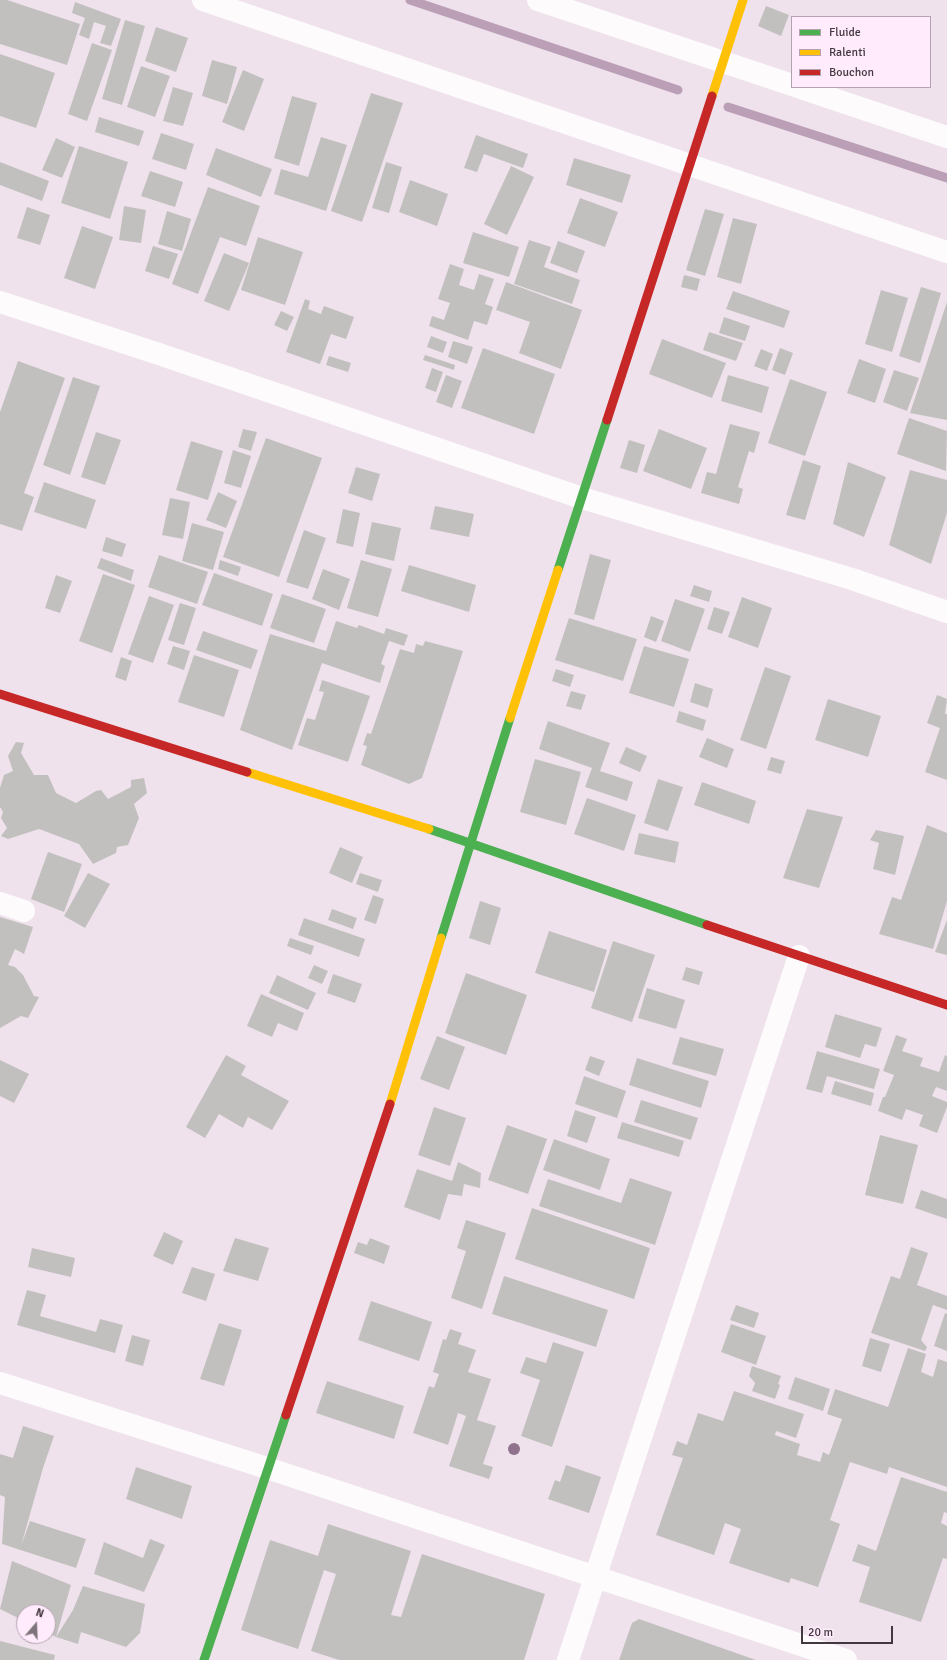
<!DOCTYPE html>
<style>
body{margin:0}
#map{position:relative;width:947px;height:1660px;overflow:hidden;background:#efe2ec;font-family:Signika,sans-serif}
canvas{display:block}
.legend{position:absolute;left:791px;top:16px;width:140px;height:72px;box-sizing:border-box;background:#ffebfb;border:1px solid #b3a3b0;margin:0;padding:5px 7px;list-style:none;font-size:12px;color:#413840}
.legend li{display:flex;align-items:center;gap:8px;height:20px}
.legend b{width:20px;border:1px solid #b3a3b0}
.north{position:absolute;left:16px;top:1604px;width:40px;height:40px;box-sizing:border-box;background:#ffebfb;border:1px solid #b3a3b0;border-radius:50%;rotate:19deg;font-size:11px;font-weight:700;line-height:16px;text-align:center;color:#413840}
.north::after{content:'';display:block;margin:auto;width:14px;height:18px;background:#7e747c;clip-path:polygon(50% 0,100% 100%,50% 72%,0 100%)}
.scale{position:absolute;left:801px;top:1626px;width:92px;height:18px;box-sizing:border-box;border:2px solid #413840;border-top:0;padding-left:5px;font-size:12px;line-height:14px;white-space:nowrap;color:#413840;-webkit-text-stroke:3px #ffebfb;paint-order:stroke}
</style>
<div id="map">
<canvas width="947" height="1660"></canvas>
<ul class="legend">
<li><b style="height:5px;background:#4caf50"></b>Fluide</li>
<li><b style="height:5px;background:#ffc107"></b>Ralenti</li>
<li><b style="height:5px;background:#c62828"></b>Bouchon</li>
</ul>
<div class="north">N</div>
<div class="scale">20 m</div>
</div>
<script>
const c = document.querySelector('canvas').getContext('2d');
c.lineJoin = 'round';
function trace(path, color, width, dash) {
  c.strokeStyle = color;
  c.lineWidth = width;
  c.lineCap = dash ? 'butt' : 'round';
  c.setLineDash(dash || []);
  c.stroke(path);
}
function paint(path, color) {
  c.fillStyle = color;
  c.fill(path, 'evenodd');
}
trace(new Path2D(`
 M410,0l268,90
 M728,107l219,71`), '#bb9fb6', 9);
paint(new Path2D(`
 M0,0h7l73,24 -13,41 -67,-21z
 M75,2l46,17 -10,27 -11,-3 6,-17 -12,-4 -5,17 -10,-4 6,-17 -13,-5z
 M766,6l23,9 -8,21 -23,-10z
 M125,20l20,6 -23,79 -20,-6z
 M156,27l32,11 -12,34 -31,-11z
 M92,43l20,7 -25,71 -19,-7z
 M0,54l55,19 -19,55 -36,-12z
 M212,60l25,7 -10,37 -25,-8z
 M141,66l29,10 -15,41 -28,-10z
 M243,70l21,9 -20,52 -22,-9z
 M173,87l20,6 -10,33 -20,-5z
 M371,93l32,10 -41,119 -31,-11z
 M292,96l25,7 -18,63 -25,-8z
 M99,117l45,14 -5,15 -44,-14z
 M161,133l33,11 -8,26 -34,-11z
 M476,135l52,19 -5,14 -39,-14 -7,18 -13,-4z
 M321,137l26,8 -21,66 -52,-17 7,-25 27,8z
 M56,138l19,9 -13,31 -20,-8z
 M79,146l49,16 -18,57 -49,-16z
 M216,148l56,21 -11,28 -55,-22z
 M574,158l57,17 -9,28 -56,-18z
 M0,162l49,19 -7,20 -42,-16z
 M386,162l16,5 -13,46 -17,-5z
 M511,166l23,11 -27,58 -23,-11z
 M150,171l33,11 -8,25 -34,-11z
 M410,180l38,14 -11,32 -38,-14z
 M208,187l52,19 -14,40 -26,-9 -22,57 -26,-10z
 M580,198l38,14 -13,35 -38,-14z
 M124,206l22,4 -5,33 -22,-3z
 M27,207l23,8 -10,30 -23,-7z
 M705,209l19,5 -19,62 -19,-6z
 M167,211l24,8 -9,32 -24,-7z
 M733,218l24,6 -16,60 -24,-7z
 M82,226l31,11 -18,52 -31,-11z
 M473,232l46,15 -10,30 -46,-14z
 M258,237l45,15 -18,53 -44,-15z
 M529,240l22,7 -7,20 36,13 -8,24 -58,-20z
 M558,241l27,10 -8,22 -27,-10z
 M153,246l25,8 -9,25 -24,-8z
 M224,253l25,10 -20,48 -25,-10z
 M450,264l14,5 -5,16 15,5 5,-16 15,5 -9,25 8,3 -6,18 -13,-4 -6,19 -39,-14 3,-10 12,4 6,-17 -12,-4z
 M684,275l16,4 -3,12 -16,-4z
 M506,282l76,28 -21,59 -42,-16 11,-31 -34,-12z
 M921,287l20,6 -21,70 -21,-7z
 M881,290l27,8 -16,54 -27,-8z
 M733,291l57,20 -6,17 -58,-19z
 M305,299l5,2 -2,8 13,5 3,-8 30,11 -8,22 -15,-5 -11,30 -34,-12z
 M947,302v118l-37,-7z
 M281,311l13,6 -7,14 -13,-6z
 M724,317l26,9 -5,15 -26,-8z
 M709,332l34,11 -7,18 -33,-11z
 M431,336l16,6 -4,11 -16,-6z
 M662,339l64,24 -14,35 -63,-24z
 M453,341l20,6 -6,17 -19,-7z
 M483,348l72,26 -21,60 -73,-26z
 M780,348l13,5 -8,22 -13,-5z
 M761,349l12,5 -6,17 -13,-5z
 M425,355l30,10 -1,5 -31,-10z
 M329,356l22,7 -3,9 -22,-7z
 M859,359l27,10 -11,34 -28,-10z
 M18,361l47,17 -41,115 10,4 -12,34 -22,-7v-112z
 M432,368l11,4 -7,20 -11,-4z
 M894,370l25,8 -12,33 -24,-9z
 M446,375l16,6 -10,27 -16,-6z
 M728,375l41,12 -7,26 -41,-12z
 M73,377l27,9 -30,89 -27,-10z
 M790,379l37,13 -22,64 -37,-13z
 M909,418l38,13 -1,40 -49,-17z
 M730,424l30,8 -6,21 -5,-2 -11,36 5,2 -4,15 -38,-11 6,-21 9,2z
 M243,429l14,3 -6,19 -13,-4z
 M659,429l48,19 -16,41 -48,-18z
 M96,432l25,8 -16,45 -24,-8z
 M266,438l56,20 -43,119 -56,-20z
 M629,440l16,5 -8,28 -17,-5z
 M191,441l32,10 -15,49 -32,-10z
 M233,450l18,6 -10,32 -17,-5z
 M803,460l18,6 -16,54 -19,-5z
 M848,462l38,15 -22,60 -31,-13z
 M356,467l24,7 -8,27 -24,-8z
 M910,470l37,10v33l-16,51 -42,-19z
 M44,482l52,18 -10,29 -52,-17z
 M218,492l19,9 -11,27 -20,-8z
 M170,498l20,4 -7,37 -21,-4z
 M435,506l39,8 -5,23 -39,-8z
 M343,509l17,4 -7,34 -17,-4z
 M372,522l29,6 -7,33 -29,-7z
 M192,523l32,9 -11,38 -31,-9z
 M304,530l22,8 -18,51 -22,-7z
 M106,537l20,7 -4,13 -20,-6z
 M590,554l21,6 -17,60 -20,-6z
 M159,555l49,17 -11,32 -49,-17z
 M101,558l33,12 -3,11 -34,-13z
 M220,560l21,7 -3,9 -20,-7z
 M361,560l31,9 -14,48 -31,-9z
 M409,565l67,20 -7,27 -68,-21z
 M323,569l27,10 -11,31 -27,-11z
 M214,573l59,21 -11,32 -60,-21z
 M103,574l32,11 -23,68 -33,-12z
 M56,575l16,6 -12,32 -15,-5z
 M694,585l18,6 -3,11 -19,-6z
 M282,594l44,15 -12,34 -44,-15z
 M149,596l25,9 -21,58 -25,-9z
 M742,597l30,11 -14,40 -30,-11z
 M675,599l30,10 -15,43 -29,-11z
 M180,603l16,5 -12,37 -16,-5z
 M714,607l16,5 -8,22 -15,-5z
 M651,616l13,5 -8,21 -12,-5z
 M569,618l68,21 -14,42 -68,-21z
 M336,621l21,7 2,-3 25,9 2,-6 22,7 -4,11 -15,-5 -8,23 4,2 -5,17 -58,-20 -30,87 -52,-20 30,-96 56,17z
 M203,631l55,19 -7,19 -55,-19z
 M425,641l38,10 -41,127 -13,6 -48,-19 6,-19 -4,-1 4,-12 4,1 29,-85 14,4 2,-9 7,2z
 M173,646l17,5 -6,19 -17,-6z
 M644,646l45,13 -15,48 -45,-14z
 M194,655l45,15 -15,47 -46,-15z
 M121,657l11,4 -6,20 -11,-4z
 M765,667l26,9 -25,73 -26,-9z
 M556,669l18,6 -4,12 -18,-6z
 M322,680l48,16 -22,66 -50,-17 9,-27 8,2 9,-28 -5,-1z
 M695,683l18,6 -5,19 -18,-6z
 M571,691l15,4 -5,15 -15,-4z
 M937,695l10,4 -2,15h2v66l-22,-8 15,-44 -13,-5z
 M828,699l53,17 -13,41 -53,-17z
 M679,711l27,9 -3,11 -27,-9z
 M548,721l62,22 -10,28 33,11 -6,19 -42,-14 7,-19 -53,-19z
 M707,738l27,11 -7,19 -28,-11z
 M16,742l8,1 -3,10 13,22h14l8,18 20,10 20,-12 5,-1 7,9 23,-12v-7l13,-2 3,15 -13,11 5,14 -11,27 -11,2 -1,6 -23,11 -14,-20 -40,-15 -31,10 -7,-3 6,-8 -6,-10 2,-6 -3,-5v-19l4,-13 9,-4 -5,-15z
 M626,747l21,9 -7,16 -21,-9z
 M771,757l14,4 -4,13 -14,-4z
 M535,759l46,13 -15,53 -46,-13z
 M658,779l25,8 -15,44 -24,-8z
 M702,782l54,19 -7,23 -55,-19z
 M587,798l49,17 -12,36 -50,-17z
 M807,809l36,8 -24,71 -36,-10z
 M927,825l20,8v68l-14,48 -54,-15 13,-37 9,3z
 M876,830l28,6 -9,39 -22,-6 6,-26 -9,-3z
 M639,833l40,9 -4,21 -41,-9z
 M340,847l23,10 -11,26 -23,-10z
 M48,852l34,12 -18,48 -33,-13z
 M88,873l22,11 -25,44 -21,-12z
 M360,873l22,7 -4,12 -22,-8z
 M373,895l11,4 -8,25 -12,-4z
 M480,901l21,7 -11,37 -21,-7z
 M332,909l25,9 -4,11 -25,-9z
 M0,917l33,10 -9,27 -9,-5 -7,16 7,2 8,8 11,21 5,1 -11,21 -7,-2 -21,12z
 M304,918l61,21 -6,18 -61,-22z
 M947,920v35l-12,-3z
 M549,931l58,19 -13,42 -59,-19z
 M290,938l24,8 -3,9 -24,-9z
 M613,941l42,14 -23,67 -41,-14z
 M314,965l14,6 -6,13 -14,-6z
 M686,967l17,5 -4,13 -17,-5z
 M466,973l61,22 -21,60 -61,-22z
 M333,974l29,10 -7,19 -28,-10z
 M277,975l39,18 -8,17 -39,-17z
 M647,988l38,12 -9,29 -38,-11z
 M261,994l43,19 -7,18 -19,-8 -6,14 -25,-11z
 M835,1014l47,14 -6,19 -11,-3 -5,14 -35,-11z
 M896,1035l11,4 -5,12 21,7 -3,8 19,6 6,-17 2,1v35l-11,-4 -4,9 15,6v5l-10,26 -18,-7 4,-11 -17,-6 -4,11 -24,-9 5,-14h2l9,-22 -11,-4z
 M437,1036l28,11 -16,43 -29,-11z
 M680,1037l44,12 -8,27 -44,-12z
 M817,1051l63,18 -6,20 -47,-13 -5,17 -16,-4z
 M226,1055l20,11 -5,9 48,26 -17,29 -24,-13 -5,11 -24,-14 -14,24 -19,-11z
 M590,1056l15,5 -6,15 -14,-6z
 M637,1058l72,23 -8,27 -72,-23z
 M0,1060l29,14 -15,29 -14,-7z
 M584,1076l42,15 -9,27 -42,-14z
 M835,1081l39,12 -3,13 -40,-12z
 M641,1100l57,18 -7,22 -57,-18z
 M434,1107l32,11 -16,48 -32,-11z
 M575,1110l21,7 -9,26 -20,-7z
 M622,1122l62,19 -5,16 -62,-19z
 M507,1125l40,14 -19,55 -40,-14z
 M880,1135l38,10 -15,59 -38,-9z
 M554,1139l56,20 -10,31 -57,-20z
 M458,1162l23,11 -1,15 -16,-4 -2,12 -14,-2 -8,26 -36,-13 13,-38 35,12z
 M630,1178l42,14 -17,53 -116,-39 9,-27 73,24z
 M921,1190l26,9v20l-32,-11z
 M532,1208l118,40 -16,51 -119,-40z
 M466,1220l40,13 -24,76 -31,-11 15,-47 -9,-3z
 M164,1232l19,9 -10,24 -20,-9z
 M235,1238l34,10 -11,33 -35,-10z
 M370,1238l20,8 -6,18 -30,-11 4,-11 9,3z
 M911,1247l17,6 -11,32 30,11v14l-14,-5 -12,35 6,7 -2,4 -54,-18 20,-57 9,3z
 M32,1248l43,10 -4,19 -43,-10z
 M192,1267l23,7 -9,27 -24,-8z
 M504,1276l104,34 -12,37 -104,-33z
 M27,1290l19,5 -6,21 56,16 4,-13 23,6 -8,28 -98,-28z
 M371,1301l61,21 -13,39 -61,-21z
 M736,1305l23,8 -5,15 -24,-8z
 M945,1313l2,1v37l-13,-5z
 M219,1323l23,7 -18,56 -24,-7z
 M731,1324l35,12 -10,29 -35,-13z
 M450,1329l12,4 -4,11 18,6 -8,22 23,7 -14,41 19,6 -13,38 10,3 -4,12 -40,-13 17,-50 -8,-3 -10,32 -35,-12 16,-47 5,2 5,-14 -6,-2 10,-33 3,1z
 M132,1335l18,5 -7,26 -18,-5z
 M870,1338l20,6 -9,28 -19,-6z
 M553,1342l31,10 -32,95 -31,-11 19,-56 -20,-7 6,-16 20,6z
 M908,1348l18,6 -5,18 12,5 5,-18 9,3v125l-58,-20 -2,7 -37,-12 -20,58 10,4 -22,63 -27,-9 -2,5 -60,-20 12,-34 -16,-6 -11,32 -58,-20 27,-77 -11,-3 5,-14 10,4 11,-32 25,8 11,-30 70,23 -8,24 -20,-7 -1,4 25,9 -3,11 23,7 3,-10 6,3 13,-36 -15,-5 8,-25 53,18z
 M752,1366l29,10 -3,8 2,1 -5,14 -23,-8 3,-8 -6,-7z
 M795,1377l35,12 -7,22 -35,-12z
 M327,1381l77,25 -10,33 -78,-26z
 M23,1426l31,10 -11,32 -22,78 9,-25 56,18 -10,29 -74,-24 3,-47 -5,-2v-41l13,4z
 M566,1465l35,12 -12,36 -41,-14 7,-19 5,2z
 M136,1467l56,19 -10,33 -56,-20z
 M901,1477l46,15v21l-3,-1 -3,11 6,3v33l-4,-1 -22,64 -62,-20 11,-35 -18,-6 6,-17 18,7z
 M328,1524l83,27 -20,64 10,2 21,-63 123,40 -21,66h-185l-28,-9 25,-77 -12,-4 -26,79 -57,-19 29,-90 48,16z
 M150,1539l15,6 -21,47 -50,-18 10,-32 39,16z
 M12,1561l59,24 -15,52 -8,-4v-21h-24v9l-24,-12z
 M83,1586l62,18 -5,29 -14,14 -45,-15 -3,12 -22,-7 17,-27z
 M639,1619l117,41h-137l13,-37z
 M0,1641l55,14 -1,5h-54z`), '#c2c0be');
trace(new Path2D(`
 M203,0l744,252
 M538,0l254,85
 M798,87l149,50
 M0,302l159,52 423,144 270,81 95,33
 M0,903l24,8
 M0,1383l267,85 579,192
 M568,1660l231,-704`), '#fdfbfc', 22);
trace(new Path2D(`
 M558,570l49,-150
 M429,829l278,96
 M441,938l69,-220
 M204,1660l82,-245`), '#4caf50', 9);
trace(new Path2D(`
 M712,96l31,-96
 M510,718l48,-148
 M247,772l182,57
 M390,1104l51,-166`), '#ffc107', 9);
trace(new Path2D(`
 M607,420l105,-324
 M0,694l247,78
 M707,925l240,80
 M286,1415l104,-311`), '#c62828', 9);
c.fillStyle = '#90728c';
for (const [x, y] of [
 [514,1449]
]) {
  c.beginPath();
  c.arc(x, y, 6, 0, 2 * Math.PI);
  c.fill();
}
</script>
